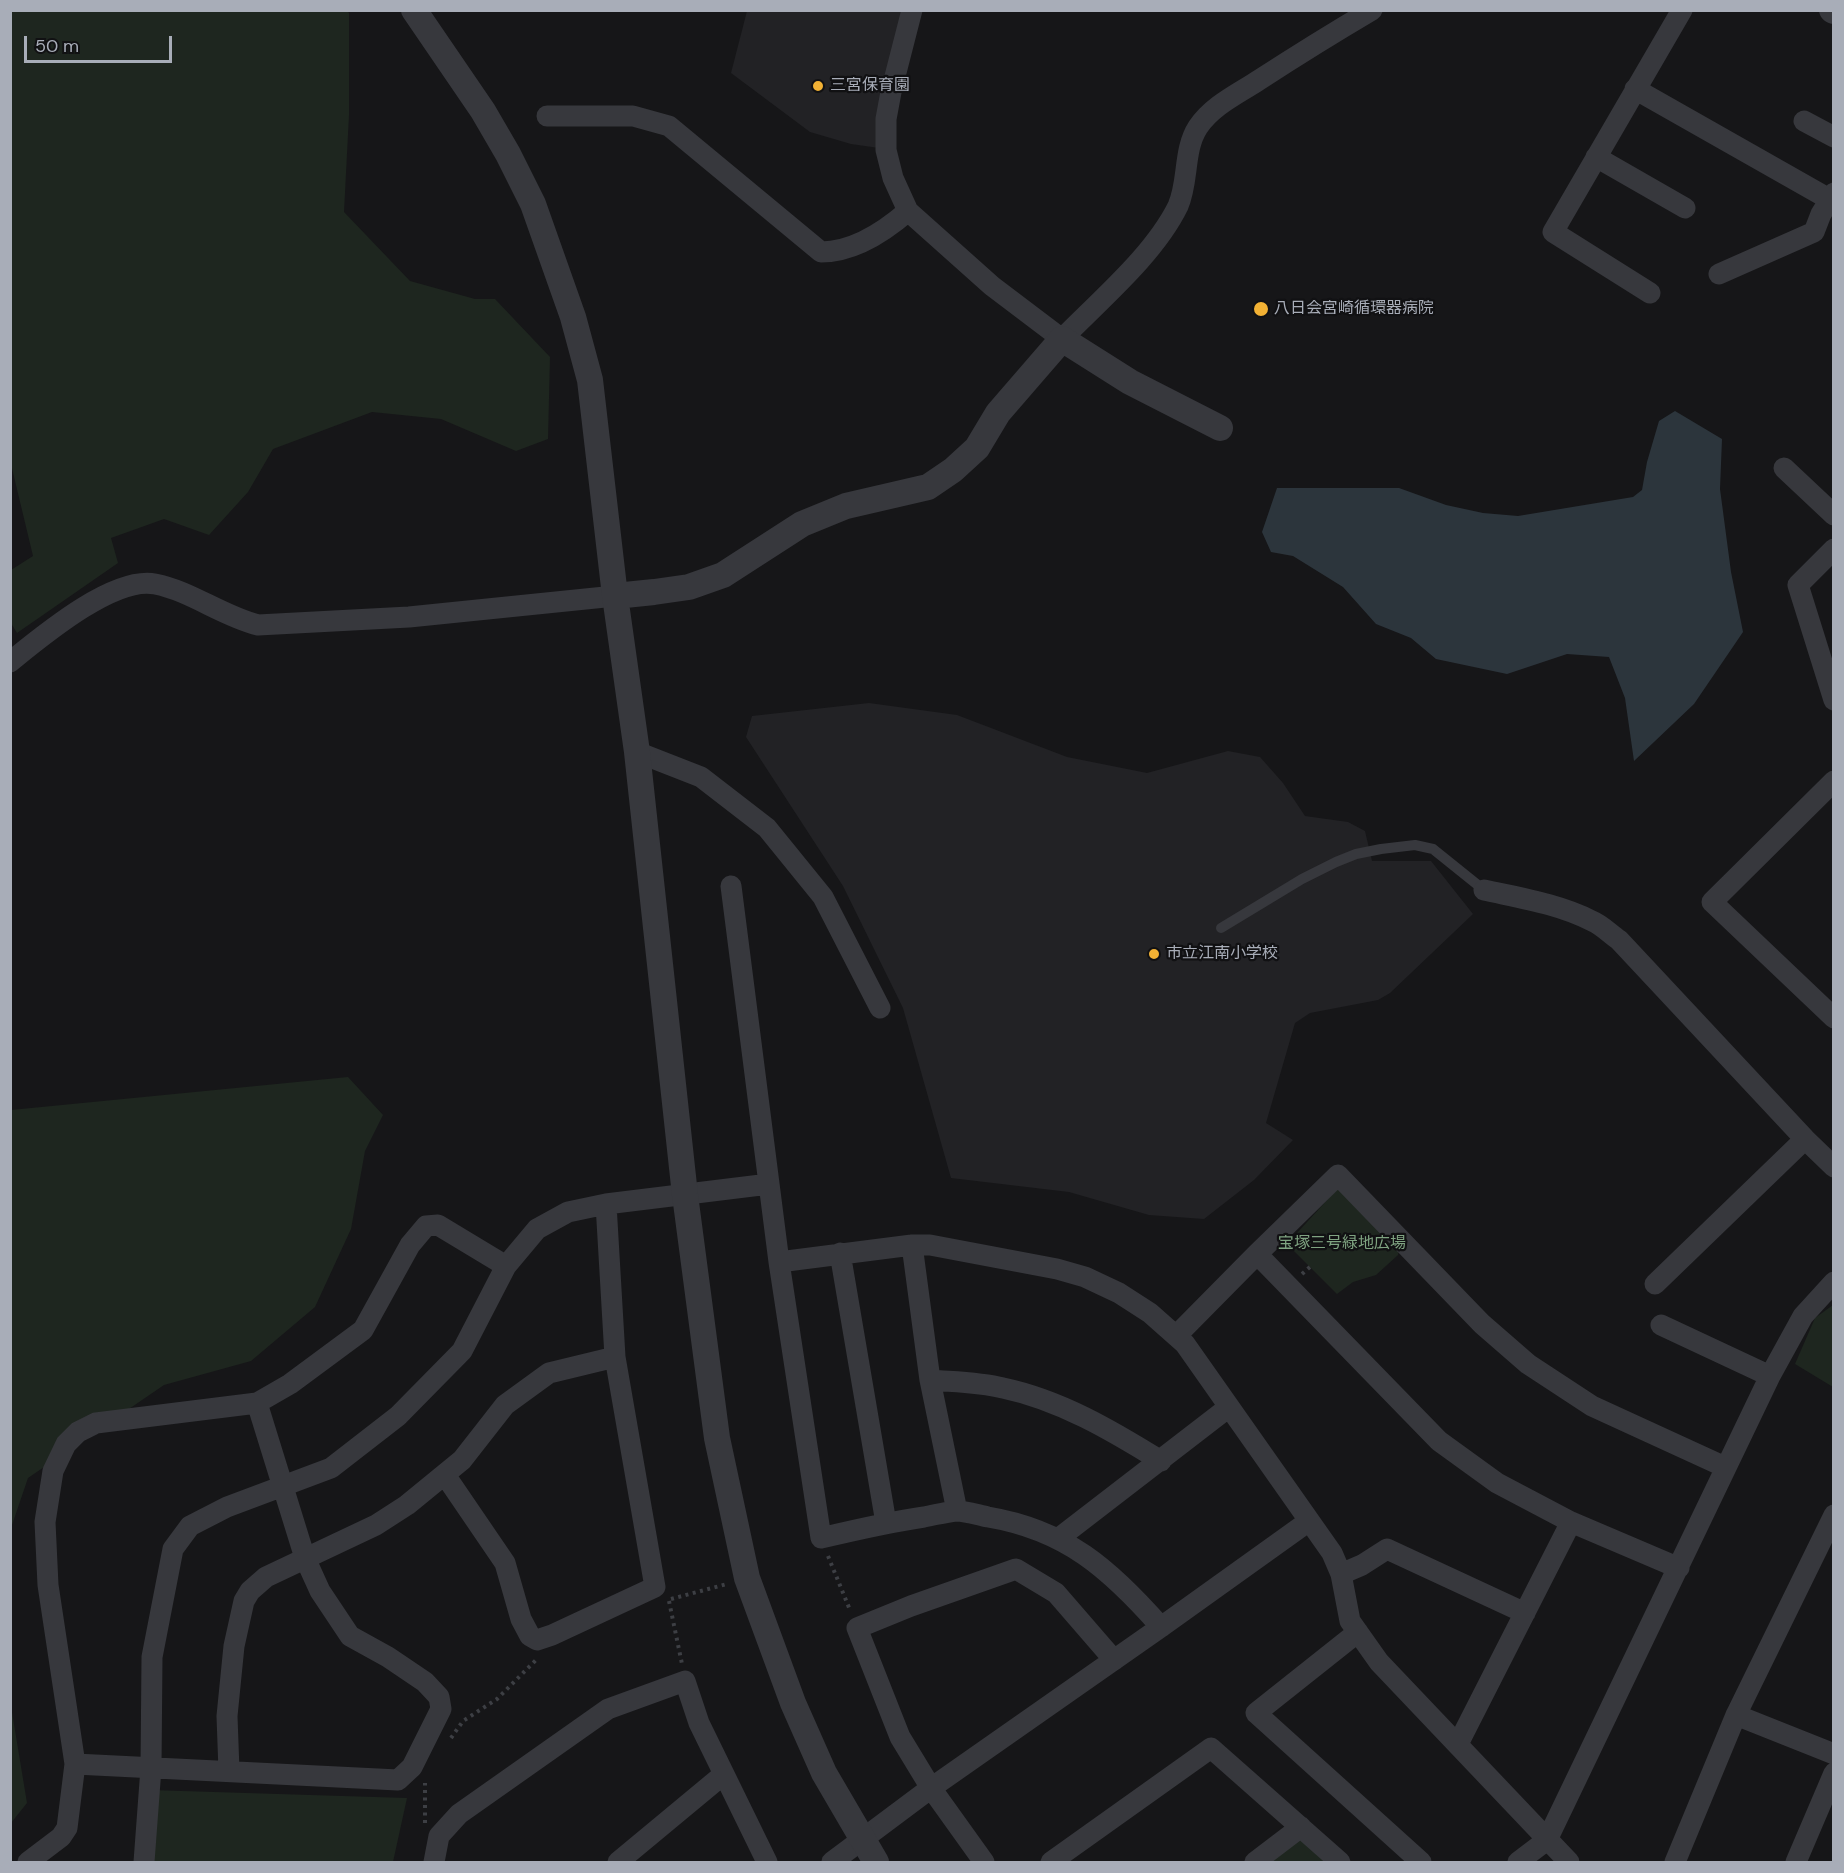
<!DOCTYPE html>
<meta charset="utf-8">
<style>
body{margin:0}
#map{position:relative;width:1844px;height:1873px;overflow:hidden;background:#161618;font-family:"DM Sans",sans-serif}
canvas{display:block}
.frame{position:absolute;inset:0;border:12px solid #a8adb8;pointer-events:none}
.scale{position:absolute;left:24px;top:36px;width:148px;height:27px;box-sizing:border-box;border:3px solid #a8adb8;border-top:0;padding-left:8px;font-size:18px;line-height:21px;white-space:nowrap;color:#a8adb8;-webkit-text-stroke:4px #111113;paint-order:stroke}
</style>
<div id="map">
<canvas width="1844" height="1873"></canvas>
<div class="frame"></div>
<div class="scale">50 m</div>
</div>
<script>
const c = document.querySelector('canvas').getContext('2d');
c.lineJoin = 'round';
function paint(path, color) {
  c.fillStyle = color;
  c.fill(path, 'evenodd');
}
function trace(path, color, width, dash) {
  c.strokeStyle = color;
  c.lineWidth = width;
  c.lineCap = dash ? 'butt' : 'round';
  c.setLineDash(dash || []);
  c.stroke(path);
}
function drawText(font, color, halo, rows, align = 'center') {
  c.font = font + ' "DM Sans","Noto Sans JP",sans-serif';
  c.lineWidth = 4.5;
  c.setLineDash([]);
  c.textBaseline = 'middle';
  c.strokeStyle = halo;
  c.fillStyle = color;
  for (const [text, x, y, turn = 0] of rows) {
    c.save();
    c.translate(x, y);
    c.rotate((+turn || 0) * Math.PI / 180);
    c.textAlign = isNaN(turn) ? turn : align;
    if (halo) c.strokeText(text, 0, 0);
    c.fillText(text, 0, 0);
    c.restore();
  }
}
paint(new Path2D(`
 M747,11h159l-27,137 -28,-4 -41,-12 -79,-59z
 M869,703l88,12 110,42 80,16 81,-22 32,6 23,26 22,33 43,6 17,9 7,30h59l42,53 -83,79 -12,7 -68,13 -15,10 -29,100 27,17 -39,40 -50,39 -55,-4 -80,-23 -118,-14 -48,-170 -60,-122 -97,-149 6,-21z`), '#222225');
paint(new Path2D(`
 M11,10l336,1 2,2v102l-5,97 66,69 65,18h20l55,58 -2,82 -32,12 -75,-32 -69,-7 -99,37 -25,43 -39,43 -45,-16 -53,19 7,25 -101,70 -6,-10v-53l22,-14 -23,-96z
 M348,1077l35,38 -18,36 -14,78 -36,78 -64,54 -87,24 -136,93 -17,50v-418z
 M1339,1187l60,63 -1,5 -22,20 -23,7 -16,12 -50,-50z
 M1833,1305v82l-38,-23 20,-46z
 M11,1706l16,97 -16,20h-1z
 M150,1790l257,8 -14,64h-244z
 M1300,1839l26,23h-56z`), '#1e261f');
paint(new Path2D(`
 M1675,411l47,28 -2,50 11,83 12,60 -49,72 -60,57 -9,-63 -16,-41 -42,-3 -60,20 -71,-15 -25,-21 -35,-14 -33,-37 -50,-31 -22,-4 -9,-20 15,-44h122l47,17 37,8 35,3 115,-19 9,-7 5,-28 12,-41z`), '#2c353c');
trace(new Path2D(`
 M1302,1274l8,-7
 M828,1556l22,54
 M671,1599l56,-15
 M669,1601l13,63
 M451,1738l12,-17 34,-22 41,-41
 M425,1823v-40`), '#3d3f44', 4, [3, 4.5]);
trace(new Path2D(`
 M1221,928l81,-49 34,-17 20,-8 25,-5 34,-4 18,4 51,41`), '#37383d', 10);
trace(new Path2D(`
 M912,10l-21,82 -5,27v31l7,28 15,33 84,75 70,53c38,-39 92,-84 116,-133 11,-25 5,-56 20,-79 15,-22 40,-33 61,-47 37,-24 74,-47 113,-70
 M1635,89l194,110
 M547,116h86l36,10 152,126c32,0 64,-21 87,-41
 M1804,121l30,16
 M1596,157l89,51
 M1719,274l95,-42 7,-18 13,-21
 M1650,293l-97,-61 129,-222
 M1784,468l50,47
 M1834,549l-36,36 36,115
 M10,662c31,-25 103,-86 145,-78 36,7 67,32 103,41l151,-8 206,-21
 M637,752l64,25 66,51 56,69 57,111
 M1834,781l-122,121 122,116
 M731,886l48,376 42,276c34,-8 68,-16 103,-21 11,-2 22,-5 32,-6 10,0 22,4 32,6 78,13 122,52 173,110
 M1484,890c36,8 75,14 108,31 10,4 18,13 27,19l186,199 29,28
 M912,1245l18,135 27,131
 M840,1253l46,270
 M1257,1254l182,187 58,42 74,39 108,46
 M779,1262l133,-17h18l127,24 28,8 34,16 31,20 35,31 147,209 9,21 9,47 29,41 190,200
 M1655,1284l150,-145
 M1661,1325l109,51
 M1176,1336l81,-82 81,-79 144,149 46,40 64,42 133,61
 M930,1380c24,2 49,2 73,8 57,12 108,42 158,73
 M445,1475l60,88 16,56 9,17 7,4 15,-5 103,-48 -40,-230 -9,-153
 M1059,1538l170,-131
 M1341,1574l21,-9 25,-16 138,64
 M1358,1632l-102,81 165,149
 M1736,1715l98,39
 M1458,1744l113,-222
 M75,1764l323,16 14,-13 29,-58 -2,-12 -14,-15 -37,-25 -38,-21 -30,-45 -15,-33 -48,-155
 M229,1771l-2,-55 7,-70 10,-45 6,-10 16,-14 110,-52 31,-20 55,-45 43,-55 44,-32 66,-16
 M28,1862l33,-25 6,-9 8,-64 -27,-179 -3,-63 8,-51 13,-27 12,-12 18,-9 161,-20 33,-19 73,-54 47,-85 16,-19 12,-1 68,41
 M144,1862l7,-94 1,-111 21,-108 17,-23 37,-19 104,-39 67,-52 64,-65 44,-85 31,-37 31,-17 38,-8 163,-20
 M434,1862l5,-26 20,-22 149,-105 77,-28 14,42 68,139
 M618,1862l106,-88
 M832,1862l99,-74 230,-161 148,-106
 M984,1862l-53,-74 -31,-51 -43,-109 54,-22 105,-37 40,24 58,67
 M1051,1862l160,-114 129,114
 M1255,1862l46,-35
 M1518,1862l29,-22 223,-464 33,-60 31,-34
 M1675,1862l61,-147 98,-200
 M1796,1862l38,-89`), '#37383d', 21);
trace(new Path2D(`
 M414,10l69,101 25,43 25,50 40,113 17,63 25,216 22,156 48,443 32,243 30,140 46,125 31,70 52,89
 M1832,10l2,1
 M615,596l39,-4 35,-5 34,-12 79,-51 44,-18 82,-19 25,-17 24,-22 21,-35 64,-74 68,43 90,46`), '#37383d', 26);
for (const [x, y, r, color] of [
 [818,86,6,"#f2b134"],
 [1261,309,8,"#f2b134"],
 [1154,954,6,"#f2b134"]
]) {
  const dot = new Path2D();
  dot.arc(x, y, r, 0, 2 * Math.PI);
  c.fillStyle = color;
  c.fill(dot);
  trace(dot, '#111113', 2);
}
drawText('16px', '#a8adb8', '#111113', [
 ["三宮保育園",830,86],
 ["八日会宮崎循環器病院",1274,309],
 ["市立江南小学校",1166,954]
], 'left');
drawText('16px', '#7fa381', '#111113', [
 ["宝塚三号緑地広場",1342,1244]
]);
</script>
